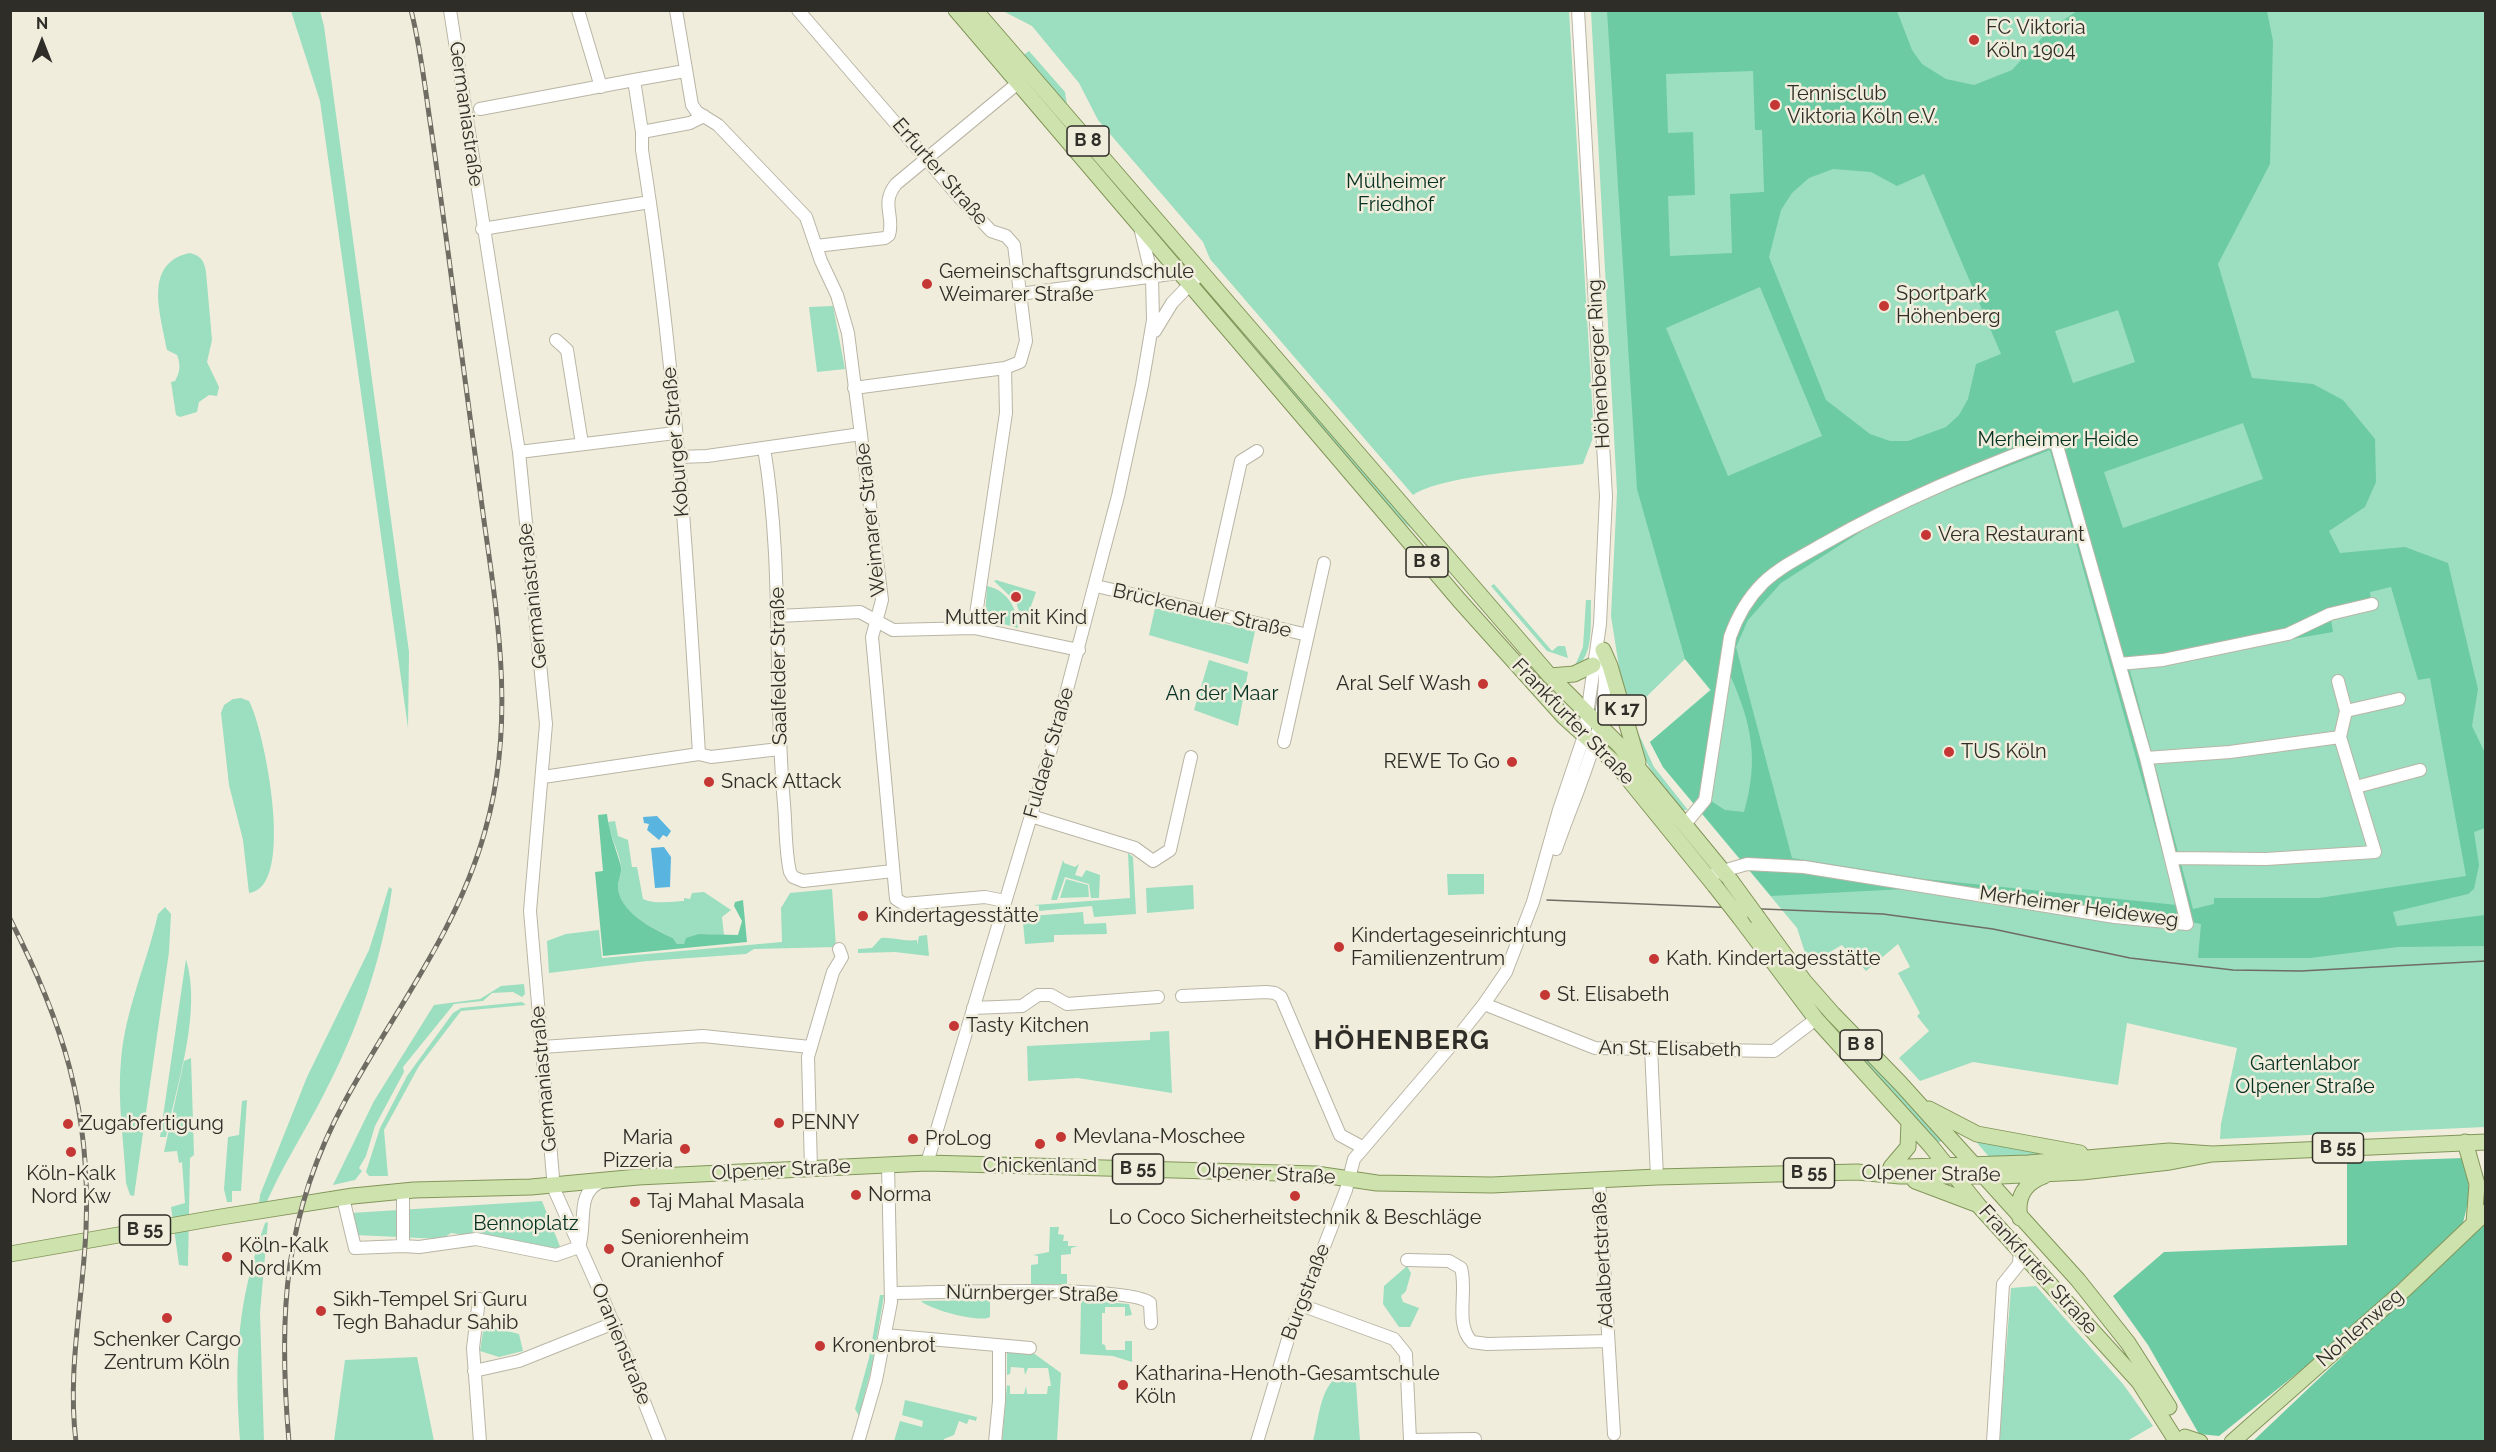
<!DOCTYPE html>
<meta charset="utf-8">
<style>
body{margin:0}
#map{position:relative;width:2496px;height:1452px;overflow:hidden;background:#f1eddc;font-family:Raleway,sans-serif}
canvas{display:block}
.frame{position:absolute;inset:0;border:12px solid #2f2d27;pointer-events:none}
.north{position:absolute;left:12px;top:12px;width:60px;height:60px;-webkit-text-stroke:4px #f1eddc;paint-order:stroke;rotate:0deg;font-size:16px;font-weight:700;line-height:24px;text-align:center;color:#2f2d27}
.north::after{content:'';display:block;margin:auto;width:21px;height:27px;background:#2f2d27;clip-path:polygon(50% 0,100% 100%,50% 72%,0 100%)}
</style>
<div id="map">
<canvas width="2496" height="1452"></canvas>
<div class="frame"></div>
<div class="north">N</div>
</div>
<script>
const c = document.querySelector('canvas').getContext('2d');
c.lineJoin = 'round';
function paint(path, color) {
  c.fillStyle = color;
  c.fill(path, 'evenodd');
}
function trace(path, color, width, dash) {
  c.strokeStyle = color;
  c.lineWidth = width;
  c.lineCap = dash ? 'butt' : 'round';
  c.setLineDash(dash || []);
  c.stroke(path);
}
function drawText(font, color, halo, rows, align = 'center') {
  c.font = font + ' Raleway,sans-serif';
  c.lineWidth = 5;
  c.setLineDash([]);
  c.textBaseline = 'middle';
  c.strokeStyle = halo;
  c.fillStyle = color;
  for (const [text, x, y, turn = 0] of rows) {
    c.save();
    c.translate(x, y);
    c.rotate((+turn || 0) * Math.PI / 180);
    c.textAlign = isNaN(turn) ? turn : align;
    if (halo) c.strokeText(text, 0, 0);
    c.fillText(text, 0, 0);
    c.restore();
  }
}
paint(new Path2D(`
 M291,11h29l4,15 85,626 -1,76 -88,-627z
 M1003,11h566l25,424 -11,29c-39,5 -141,11 -170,31l-203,-236 -7,-17 -105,-122 -19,-37 -47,-57z
 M1591,11h894v1116l-265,12 1,-15 16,-76 -110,-25 -9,62 -145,-23 -53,19 -21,-23 30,-27 -12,-15 3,-3 -22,-40 12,-6 -12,-23 -32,27 -24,-26 -19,11 -13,12 -13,-40 -134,-161 -13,-25 60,-52 -25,-31 -45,44 -5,13 -8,2 -16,-102 6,-124z
 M1029,51l36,41 2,13 -45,-49z
 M190,253c11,3 14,7 16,19l6,68 -5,22 12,25 -2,9 -8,-1 -10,7 -2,10 -17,5 -4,-2 -5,-33 4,-1c5,-9 6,-16 2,-26l-10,-5c-6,-35 -25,-87 23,-97z
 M1200,285l56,64 39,40 156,183 -39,-43 -16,-13z
 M833,306l12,63 -28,3 -8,-65z
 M996,580l40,12 -11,31 -3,-1 -6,-20 -22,-21z
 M1494,584l58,67 6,-5h7l3,12 -21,-7 -56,-65z
 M987,586c20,4 31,23 31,42l-33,-9z
 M1586,600h5c-1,21 4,57 -17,68l9,-21z
 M1155,608l100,23 -7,33 -99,-29z
 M1209,660l39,12 -10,54 -44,-16z
 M241,698l8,3c15,27 48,187 0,192l-6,-53 -14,-55 -8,-72 3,-8 9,-6z
 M1635,726l19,41 34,43h-6c-26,-31 -39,-44 -47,-84z
 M615,821l3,15 10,4 4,27h5l6,32c11,6 31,2 41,2v-3l6,1 2,-6 12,-1 27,18 -9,7 2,18 -25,-1 -15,10h-7l-4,-6c-19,-9 -57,-27 -55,-53 1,-7 4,-11 3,-19 -2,-15 -11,-29 -13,-44z
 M1128,853l5,4 3,57 -42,3 -2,-11 -53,5v-5l-5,-1 96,-7z
 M1063,860l1,3 11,4 4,-3 -4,11 7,2 4,-7 14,5 -1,23h-8l-2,-14 -24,-7 -8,23h-6z
 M1447,874h37v20l-36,1z
 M1066,879l22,6 1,12 -29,1z
 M1193,885l1,24 -47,4 -1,-25z
 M389,887l3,2c-10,72 -35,142 -69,207 -19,37 -42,72 -58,110l-6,-1 1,-10 47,-118 62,-127z
 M832,889l4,58 -82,2 -8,5 -99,7 -98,12 -2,-32 19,-7 33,-4 3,28 180,-16 -1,-34 9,-15z
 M165,907l6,7 -2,38 -35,244 -4,-1 -4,-12c-2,-41 -9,-82 -5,-123 4,-50 26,-97 37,-146z
 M1083,912l1,12 22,-1 1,11 -53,1v7l-29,2 -2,-22 7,-1v-5z
 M1748,913l196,228 -6,1 -120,-130z
 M927,935l2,21 -34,-4 -37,1v-4l14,-1 9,-10c12,-1 22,4 36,2v5l2,-9z
 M186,959c16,53 -9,125 -20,178h-6z
 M524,984l1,10 -3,3 -9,-5 -21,1 -9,8 -29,3 -51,63 1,5 -29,54 -9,30 -7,12 3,3 -7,9 -22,5 41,-84 60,-96 46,-6 21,-13z
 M522,1002l4,3 -65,6 -42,55 -35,64 4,46h-19l-3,-4 14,-44 27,-52 46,-63 8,-5z
 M1169,1031l3,62 -94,-15 -50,3 -1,-35 123,-6v-8z
 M191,1058l3,97 -4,3 -2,108 -9,-1 -8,-58 14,-4 -3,-41 -3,1 -2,-12 -13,1 20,-91z
 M247,1100l-6,91h-9v11h-5l-3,-13 4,-52 11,-2 3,-34z
 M1972,1137l87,18 -69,3z
 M542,1201l19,48 -110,-16 -9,6 -87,-4 -4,-22z
 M268,1222l-8,91 4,128h-24c-6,-84 -3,-137 25,-218z
 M1050,1227h9l-1,7 6,1 -1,6h5v5h10l-7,2v6l-10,1v19h6v10h10l-46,1v-20l7,-1v-8l-5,-1 16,-3z
 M1407,1266l4,7 -5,18 -5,5 2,6 16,6 -9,19h-11l-16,-23 1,-18z
 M2036,1286l87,98 30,42 -26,15h-128l12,-153z
 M880,1295h4l-12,71 -13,50 -4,-7 14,-51z
 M990,1300v17c-10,6 -60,-7 -69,-16z
 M1081,1300l48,4 3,11 -7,1v-9h-20v6h-3v31l3,1 1,5h19v-9h7v21l-19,-6 -33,-2z
 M484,1325l35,9 4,17 -24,6 -19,-6z
 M1007,1350l25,2 29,21 -4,68 -55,1 5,-57 3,1v8h14l2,-8 1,8h20l1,-8h3l-3,-18h-20l-3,7 -1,-7 -13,-1 -1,7 -3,1z
 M417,1357l17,84h-100l11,-81z
 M1338,1377l14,1 4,5 4,58h-47c5,-17 7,-55 25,-64z
 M905,1400l72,17 -1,4 -7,-2 -2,5 -8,-3 -5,14 -10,4v2h-50l6,-20 22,6 1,-6 -21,-6z`), '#9cdec0');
paint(new Path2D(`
 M1607,11h290l15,39 10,14 24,15 28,6 38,-15 38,-41 27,-18h190l6,30 -3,123 -52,100 34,114 61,6 30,16 32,39 1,43 -11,25 -36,24 11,22 65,-6 43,16 30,126 -6,37 13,27v75l-11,4 5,33 -5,24 -6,5 -75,18 4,14 88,-11v31l-87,1 -88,11h-112l3,-34 -239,-38 -191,10 -108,-129 -13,-25 61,-52 -26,-31 -48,-170zM1753,71l2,59h7l2,62 -34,2 2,59 -62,3 -2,-60 27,-1 -2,-63 -25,1 -2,-59zM1833,169l38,3 26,14 27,-12 77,180 -25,10 -8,35 -9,16 -13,12 -38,14h-18l-20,-7 -44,-34 -57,-143 12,-47 11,-17 17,-15zM1760,287l62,149 -94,40 -62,-148zM2118,310l17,52 -62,21 -18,-52zM2243,423l20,56 -140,49 -19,-56zM2050,450l127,455 -252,-26 -133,-21 -56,-211 12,-27 33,-37 112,-72zM2391,587l27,93 12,-2 36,198 -147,22h-105v6l-21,5 -64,-242 204,-35 -2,-13 41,-12 -2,-15zM1730,675c22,49 29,85 14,137l-19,-2 -17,-11z
 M607,814c2,18 8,32 13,49 3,8 -1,15 -2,22 -1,26 35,44 55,53l4,6h7l2,-6 13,-4 39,1 4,-14 -8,-15 1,-4 8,-2 4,42 -144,14 -8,-84 8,-1 -5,-56z
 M2464,1158l6,36 -7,29 -122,115 -122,98 -20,-2 -51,-89 -35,-49 51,-44 183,-7v-83z
 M2485,1221v220l-233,1z`), '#6dcba4');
paint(new Path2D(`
 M657,816l14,15 -4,6 -4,-2 -4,5 -12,-10 2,-6 -5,-1 -1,-6z
 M664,847l7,10 -1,30 -15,1 -4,-40z`), '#59b5df');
const minor = new Path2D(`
 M450,10l69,442 27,272 -16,187 24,278 51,114 55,139
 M578,10l23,77
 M676,10l16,95 5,7 21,13 88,92 15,44 16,34 11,38 34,267 -10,37 24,262 8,5 81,-7 20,4
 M798,10l162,188 31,33 15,5 8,9 12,96 -6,21 -15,6 1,45 -32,215
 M685,71l-51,9 8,52 48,-9 14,-7
 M480,109l154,-29
 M642,132v18c32,200 45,402 57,604
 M482,229l168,-27
 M816,246l69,-8 4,-3c6,-19 -9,-31 7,-51l122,-101
 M1020,294l181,-24
 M1155,331l17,-28 23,-24
 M556,340l11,10 15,94
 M854,388l151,-20
 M764,448c20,118 9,237 20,356 2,22 1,46 6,68l3,5 10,4 90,-10
 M519,452l156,-19
 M678,457l29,-1 154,-22
 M1096,586l212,49
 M1207,613l34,-152 16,-10
 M778,616l82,-4 33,18 81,-2 105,22
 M2119,664l44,-4 125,-26 42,-20 42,-10
 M2346,711l53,-12
 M1284,742l40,-179
 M2146,758l84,-6 110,-15
 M543,777l156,-23 12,3 68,-8
 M2356,787l64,-17
 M1031,816l104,32 18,13 17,-11 21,-93
 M1686,823l19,-23 25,-163c7,-20 18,-39 33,-54 18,-17 41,-28 62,-40 73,-42 152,-74 230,-104l91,319 41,166 -72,-7 -311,-50 -57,-3 -31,9
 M1556,849c21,-62 55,-124 48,-191
 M2172,858l94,1 109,-7 -35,-115 6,-26 -8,-30
 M1182,996l84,-4 9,1 6,4 59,138 22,12
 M1484,1004l111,44 179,3 42,-32
 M973,1008l49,-2 16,-11h13l16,9 91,-7
 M542,1047l161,-11 107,11
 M1651,1048l6,129
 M927,1163l127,-424 64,-243 24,-111 11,-65 -1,-43 -12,-50
 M811,1169l-3,-112 25,-85 9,-15 -3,-8
 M1599,1180l15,254
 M343,1198l12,50 48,-2v-55
 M403,1246l16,1 57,-8 80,16 23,-8
 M579,1247c8,-22 -4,-55 22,-65
 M1407,1260l42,1 12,7c7,23 -7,56 11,74l15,2 121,-3
 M892,1293c39,0 237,-9 258,10l1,20
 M479,1299l-6,49 7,94
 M1301,1305l93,34 12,15 4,86 65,-1
 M885,1335l145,13
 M474,1371l45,-10 95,-38
 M858,1442l18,-62 15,-78 -3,-137
 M995,1442l4,-41v-55
 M1257,1442l31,-103 58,-149 8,-31 94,-110 36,-45 22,-32 27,-70 26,-92 25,-74 16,-112 6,-128 -28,-486
 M1993,1442l10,-158 16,-20 1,-17`);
const major = new Path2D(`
 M956,10l503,590 105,117 52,47 99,122
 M975,10l575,666 70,70 111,135
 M1603,650l7,16 28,96
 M1550,676l24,-2 19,-9
 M1740,918l76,101 114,126 49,61 160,176 38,60
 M1758,918l46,63 29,33 67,69 178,197 50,63 41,64
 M1929,1109l48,25 103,19
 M2465,1142l12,42 -3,39
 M1891,1167l17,-20 1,-25
 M1907,1167l121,-4 141,-12 43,3 274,-12
 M1915,1181l61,23
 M2020,1218c-4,-20 4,-35 24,-42
 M10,1254l211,-37 132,-21 61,-6 117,-3 107,-10 289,-14 389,11 61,9 115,2 165,-8 200,-5 43,4h101l81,-4 88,-10 42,-8
 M2185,1437l15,5
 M2232,1442l172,-152 82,-78`);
trace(minor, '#b9b5a5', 14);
trace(major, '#82965a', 17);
trace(minor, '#fff', 12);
trace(major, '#cee2ad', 15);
trace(new Path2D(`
 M1547,900l336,14 110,15 137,29 103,12 68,1 185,-10`), '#6f6c63', 1.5);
const rail = new Path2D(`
 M10,919c53,103 81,192 76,310 -3,71 -19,141 -10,213
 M289,1442c-11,-126 -6,-227 56,-341 49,-90 112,-169 140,-270 29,-101 15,-201 0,-303 -9,-64 -17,-129 -26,-193 -9,-69 -18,-138 -28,-207 -6,-39 -10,-79 -20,-118`);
trace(rail, '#6f6c63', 5);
trace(rail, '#f1eddc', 3, [9]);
const majorBridge = new Path2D(`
 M1731,881l27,37
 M1715,886l25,32`);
trace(majorBridge, '#82965a', 17, []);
trace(majorBridge, '#cee2ad', 15);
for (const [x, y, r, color] of [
 [1974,40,6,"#c53734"],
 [1775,105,6,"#c53734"],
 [927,284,6,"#c53734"],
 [1884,306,6,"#c53734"],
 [1926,535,6,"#c53734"],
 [1016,597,6,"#c53734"],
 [1483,684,6,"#c53734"],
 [1949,752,6,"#c53734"],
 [1512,762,6,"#c53734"],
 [709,782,6,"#c53734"],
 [863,916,6,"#c53734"],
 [1339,947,6,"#c53734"],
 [1654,959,6,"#c53734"],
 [1545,995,6,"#c53734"],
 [954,1026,6,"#c53734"],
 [779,1123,6,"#c53734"],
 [68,1124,6,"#c53734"],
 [1061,1137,6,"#c53734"],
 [913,1139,6,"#c53734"],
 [1040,1144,6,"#c53734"],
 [685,1149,6,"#c53734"],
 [71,1152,6,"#c53734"],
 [856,1195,6,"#c53734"],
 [1295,1196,6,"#c53734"],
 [635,1202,6,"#c53734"],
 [609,1249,6,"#c53734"],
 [227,1257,6,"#c53734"],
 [321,1311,6,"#c53734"],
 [167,1318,6,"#c53734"],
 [820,1346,6,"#c53734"],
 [1123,1385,6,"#c53734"]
]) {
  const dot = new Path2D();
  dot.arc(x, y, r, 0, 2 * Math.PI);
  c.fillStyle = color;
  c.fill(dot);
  trace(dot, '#f1eddc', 2);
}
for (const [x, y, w] of [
 [1088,141,42],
 [1427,562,42],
 [1622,710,48],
 [1861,1045,42],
 [2338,1148,51],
 [1138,1169,51],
 [1809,1173,51],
 [145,1230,51]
]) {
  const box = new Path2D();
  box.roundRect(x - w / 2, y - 15, w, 30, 4.5);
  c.fillStyle = '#f1eddc';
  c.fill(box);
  trace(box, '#2f2d27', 1.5);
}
drawText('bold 18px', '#2f2d27', null, [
 ["B 8",1088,141],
 ["B 8",1427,562],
 ["K 17",1622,710],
 ["B 8",1861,1045],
 ["B 55",2338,1148],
 ["B 55",1138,1169],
 ["B 55",1809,1173],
 ["B 55",145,1230]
]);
drawText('20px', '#2f2d27', '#f1eddc', [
 ["FC Viktoria",1986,28],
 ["Köln 1904",1986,51],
 ["Tennisclub",1787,94],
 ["Viktoria Köln e.V.",1787,117],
 ["Gemeinschaftsgrundschule",939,272],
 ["Weimarer Straße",939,295],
 ["Sportpark",1896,294],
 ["Höhenberg",1896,317],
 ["Vera Restaurant",1938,535],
 ["Mutter mit Kind",1016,618,"center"],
 ["Aral Self Wash",1471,684,"right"],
 ["TUS Köln",1961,752],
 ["REWE To Go",1500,762,"right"],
 ["Snack Attack",721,782],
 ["Kindertagesstätte",875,916],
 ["Kindertageseinrichtung",1351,936],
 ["Familienzentrum",1351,959],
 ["Kath. Kindertagesstätte",1666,959],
 ["St. Elisabeth",1557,995],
 ["Tasty Kitchen",966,1026],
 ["PENNY",791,1123],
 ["Zugabfertigung",80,1124],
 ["Mevlana-Moschee",1073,1137],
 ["Maria",673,1138,"right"],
 ["Pizzeria",673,1161,"right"],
 ["ProLog",925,1139],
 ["Chickenland",1040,1166,"center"],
 ["Köln-Kalk",71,1174,"center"],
 ["Nord Kw",71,1197,"center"],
 ["Norma",868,1195],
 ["Taj Mahal Masala",647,1202],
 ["Lo Coco Sicherheitstechnik & Beschläge",1295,1218,"center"],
 ["Seniorenheim",621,1238],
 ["Oranienhof",621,1261],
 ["Köln-Kalk",239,1246],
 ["Nord Km",239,1269],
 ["Sikh-Tempel Sri Guru",333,1300],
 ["Tegh Bahadur Sahib",333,1323],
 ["Schenker Cargo",167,1340,"center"],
 ["Zentrum Köln",167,1363,"center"],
 ["Kronenbrot",832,1346],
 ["Katharina-Henoth-Gesamtschule",1135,1374],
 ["Köln",1135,1397]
], 'left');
drawText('20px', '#2f2d27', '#f1eddc', [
 ["Germaniastraße",466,114,82],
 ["Erfurter Straße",940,172,49],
 ["Höhenberger Ring",1599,364,-93],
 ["Koburger Straße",676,442,-95],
 ["Weimarer Straße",871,520,-96],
 ["Germaniastraße",533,596,-96],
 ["Brückenauer Straße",1202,611,13],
 ["Saalfelder Straße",779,666,-91],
 ["Frankfurter Straße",1573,722,46],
 ["Fuldaer Straße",1049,753,-74],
 ["Merheimer Heideweg",2079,907,8],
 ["An St. Elisabeth",1670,1049,1],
 ["Germaniastraße",544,1079,-95],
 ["Olpener Straße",781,1170,-3],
 ["Olpener Straße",1266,1174,3],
 ["Olpener Straße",1931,1174,1],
 ["Adalbertstraße",1603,1260,-93],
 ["Frankfurter Straße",2038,1270,48],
 ["Burgstraße",1306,1292,-69],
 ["Nürnberger Straße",1032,1294,1],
 ["Nohlenweg",2360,1328,-41],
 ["Oranienstraße",621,1344,68]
]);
drawText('20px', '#063223', '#f1eddc', [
 ["Mülheimer",1396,182],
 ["Friedhof",1396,205],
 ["Merheimer Heide",2058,440],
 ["An der Maar",1222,694],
 ["Gartenlabor",2305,1064],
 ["Olpener Straße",2305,1087],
 ["Bennoplatz",526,1224]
]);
c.letterSpacing = '1.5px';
drawText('bold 26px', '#2f2d27', '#f1eddc', [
 ["HÖHENBERG",1402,1041]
]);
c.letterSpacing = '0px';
</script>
